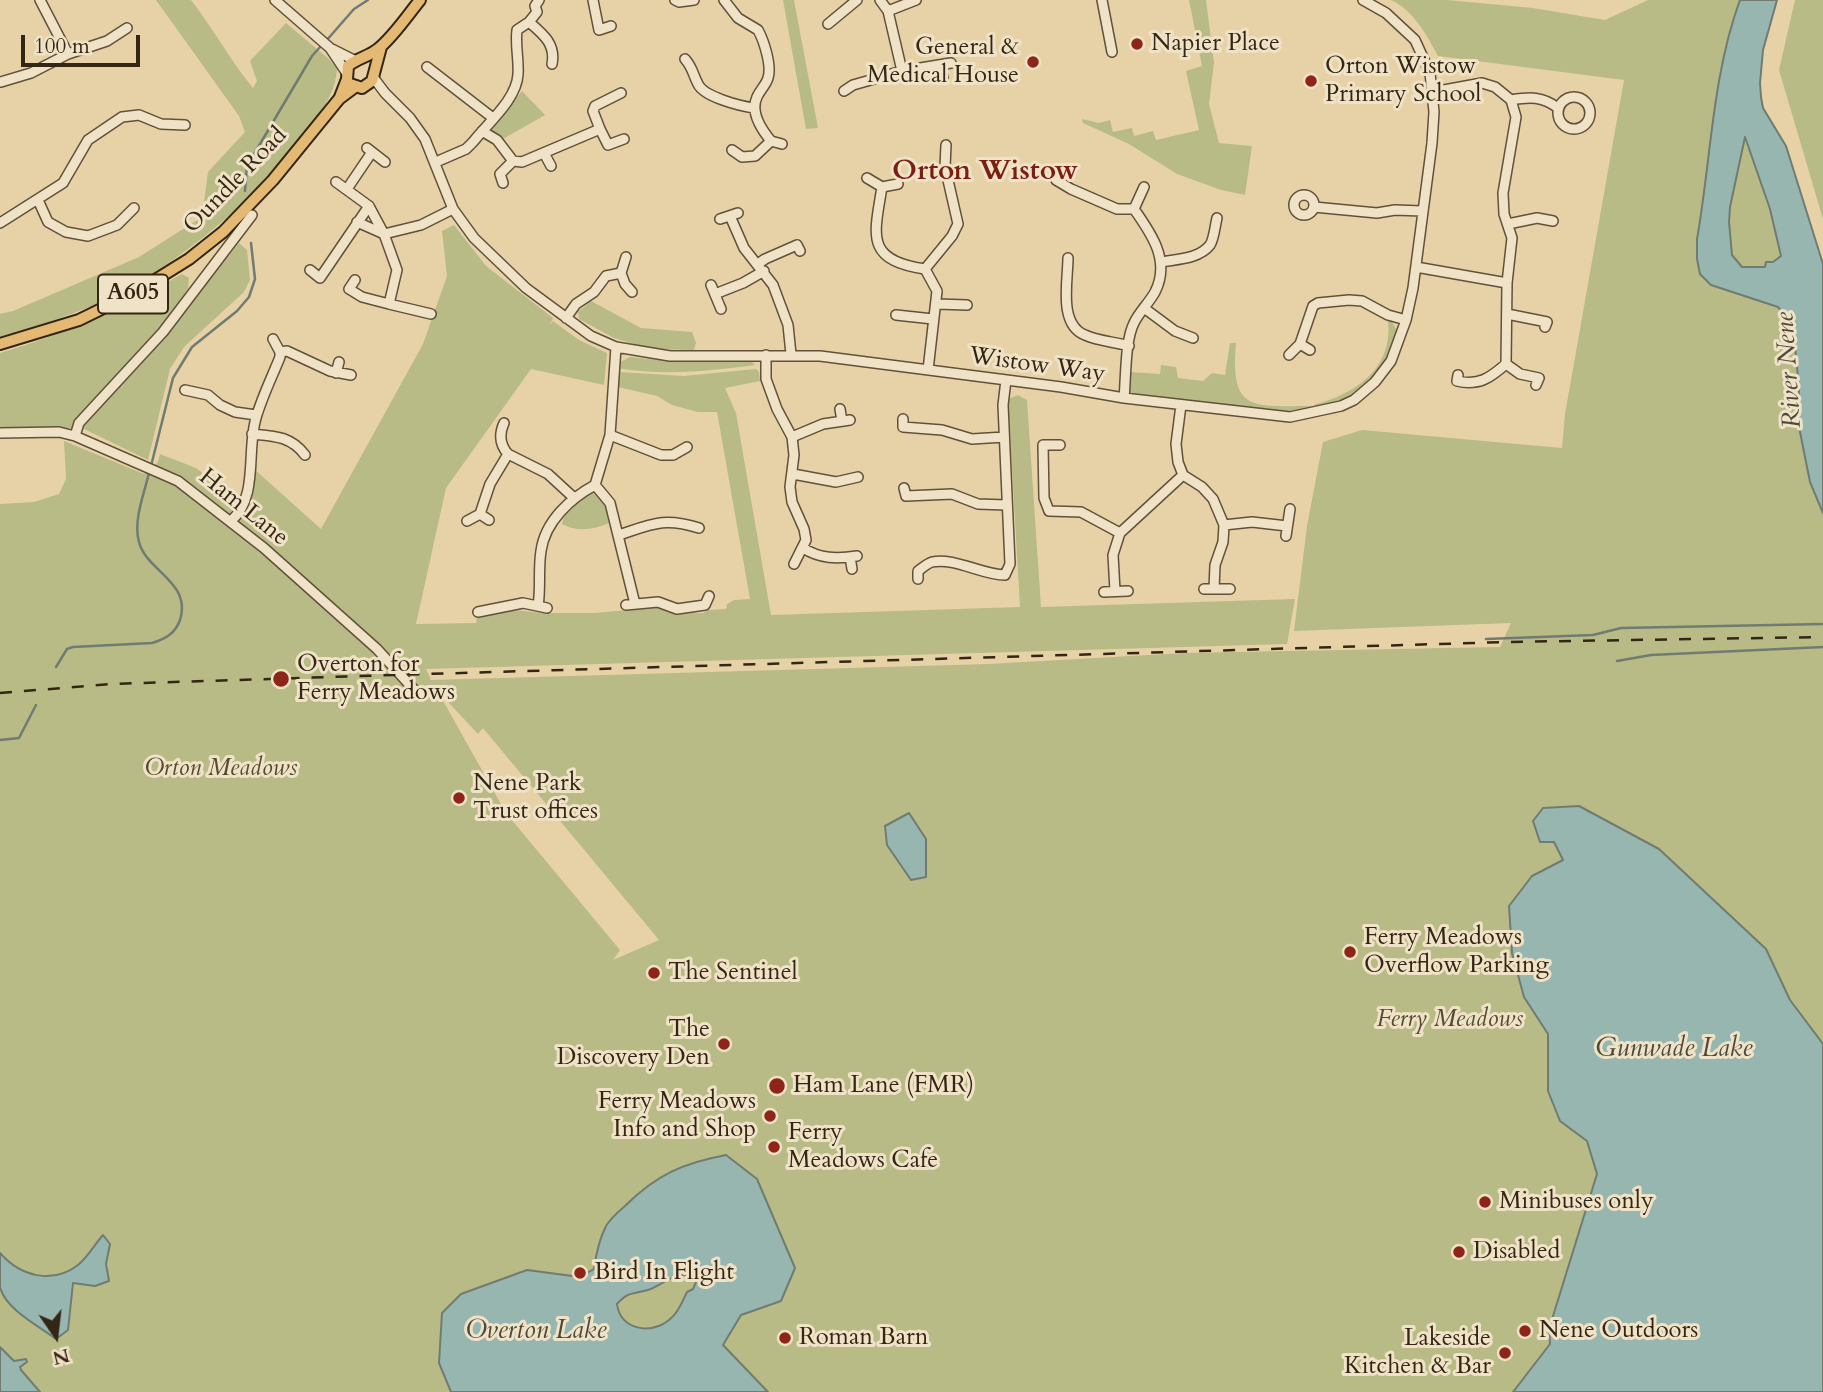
<!DOCTYPE html>
<style>
body{margin:0}
#map{position:relative;width:1823px;height:1392px;overflow:hidden;background:#e7d2a8;font-family:Cardo,serif}
canvas{display:block}
.north{position:absolute;left:21px;top:1301px;width:70px;height:70px;-webkit-text-stroke:5px #efe2c6;paint-order:stroke;rotate:166deg;font-size:19px;font-weight:700;line-height:28px;text-align:center;color:#342615}
.north::after{content:'';display:block;margin:auto;width:24px;height:32px;background:#342615;clip-path:polygon(50% 0,100% 100%,50% 72%,0 100%)}
.scale{position:absolute;left:21px;top:35px;width:119px;height:32px;box-sizing:border-box;border:4px solid #342615;border-top:0;padding-left:9px;font-size:21px;line-height:24px;white-space:nowrap;color:#342615;-webkit-text-stroke:5px #efe2c6;paint-order:stroke}
</style>
<div id="map">
<canvas width="1823" height="1392"></canvas>
<div class="north">N</div>
<div class="scale">100 m</div>
</div>
<script>
const c = document.querySelector('canvas').getContext('2d');
c.lineJoin = 'round';
function paint(path, color) {
  c.fillStyle = color;
  c.fill(path, 'evenodd');
}
function trace(path, color, width, dash) {
  c.strokeStyle = color;
  c.lineWidth = width;
  c.lineCap = dash ? 'butt' : 'round';
  c.setLineDash(dash || []);
  c.stroke(path);
}
function drawText(font, color, halo, rows, align = 'center') {
  c.font = font + ' Cardo,serif';
  c.lineWidth = 6;
  c.setLineDash([]);
  c.textBaseline = 'middle';
  c.strokeStyle = halo;
  c.fillStyle = color;
  for (const [text, x, y, turn = 0] of rows) {
    c.save();
    c.translate(x, y);
    c.rotate((+turn || 0) * Math.PI / 180);
    c.textAlign = isNaN(turn) ? turn : align;
    if (halo) c.strokeText(text, 0, 0);
    c.fillText(text, 0, 0);
    c.restore();
  }
}
paint(new Path2D(`
 M156,0h35c22,28 39,60 62,88l4,-7 -7,-20 36,-38 44,37 7,9c-2,32 -25,53 -44,77 -12,13 -22,28 -34,41 -34,35 -75,67 -116,93 -40,26 -98,43 -143,58v-24l13,-3 126,-54 63,-40 6,-45 37,-40 -6,-16z
 M783,0h11l24,128 -12,1z
 M1189,0h17l8,63 -5,41 10,39 33,3 -7,49 -24,-5 -44,-16 -48,-30 -46,-21 -1,-4 17,4 11,-3 3,12 19,-4 2,8 19,-5 3,9 43,-10 -13,-59 16,-5z
 M1391,0h56l86,8 72,12 43,-20h92l-16,53 -5,28 -22,158 14,46 67,22 15,18 4,38v39l21,100 5,11v879h-1796l9,-4 -36,-41v-843l34,-2 25,-8 7,-15 -2,-38 80,33 14,-12 2,-8 36,14 52,41 3,-5 2,-36 68,61 102,-185 24,-68 -5,-45 12,-6 32,41 67,52 -3,7 3,-4 26,19 28,13 -3,32 -73,-16 -85,119 -30,136 60,-1 1,-5 35,-8 34,3h50l60,-6 24,6h23l5,-3 18,-1 1,-5 7,-4 16,-1 -33,-187h-19l-26,-7 -15,-9 -39,-9 1,-15 65,4 72,-7 3,3 1,9 -35,7 11,25 35,202 249,-8 -12,-208 10,-4 9,5 14,207 254,-8 -8,45 -861,25 5,11 557,-16 196,-11 316,-6 11,-24 -217,8 13,-105 16,-84 39,-12 200,18 3,-34 59,-334 -186,-24c-11,-21 -25,-46 -47,-56zM437,690l41,44 5,-6 176,212 -46,20 7,-10 -114,-137z
 M1795,0h28v219l-44,-149z
 M522,91l23,24 -42,24 -12,-9z
 M1746,137l24,72 11,48 -16,10h-23c-25,-22 -9,-72 -3,-99 3,-11 1,-22 7,-31z
 M239,243l8,7 3,30 -6,12 -60,55 -14,22 -22,91 -66,-32 -82,-1v-74c65,-19 123,-46 182,-79l7,4 -1,10 -9,14 8,5z
 M591,301l50,27 51,4 4,11 -2,7 -43,-1 -37,-11 -35,-19 -1,-7z
 M1390,319l8,13c-19,47 -33,65 -83,76l-1,-3c42,-12 79,-36 74,-84z
 M1230,343h6c-6,70 17,63 75,63l1,4 -22,3 -21,-2 -138,-17 -4,-3 3,-19 30,2 1,-9 15,2 2,11 25,3 9,-8 13,2z
 M630,357l48,5h74l3,3c-47,6 -90,11 -138,3l3,-6z
 M595,493l9,9 5,21c-15,7 -33,9 -47,1 3,-15 17,-27 33,-31z`), '#b8bb86');
const water = new Path2D(`
 M1740,0h37l-14,50 -3,33 1,14 2,11 23,38 37,118v249l-13,-31 -12,-60 1,-34 -6,-63 -15,-18 -67,-22 -11,-11 -3,-15v-20c14,-79 15,-163 43,-239zM1745,137l25,72 11,47 -8,6h-7l-1,5h-23l-10,-12 -3,-33 1,-15z
 M1579,806l80,43 107,100 24,51 33,44v348h-310l37,-48 -1,-15 48,-155 -10,-33 -27,-20 -12,-30v-57l-24,-37 -12,-44 -3,-47 23,-30 31,-16 -9,-18h-14l-7,-21 10,-13z
 M909,813l17,26v38l-15,3 -24,-35 -2,-19z
 M726,1155l31,24 38,89 -14,33 -40,14 -18,30 45,47h-317l-12,-29 3,-50 19,-19 66,-24 53,7 14,-8c2,-15 5,-29 12,-43 4,-7 12,-14 19,-20 31,-31 58,-43 101,-51zM679,1275h13l4,7 -3,7 -6,3c-5,10 -9,21 -18,28 -18,15 -49,10 -52,-16 11,-13 17,-10 31,-14 10,-3 20,-12 31,-15z
 M103,1235l7,9 -4,20 3,17 -14,5 -22,-3 -5,47 -12,9c-17,-13 -51,-30 -56,-52 0,-10 0,-24 0,-34 20,23 52,32 78,12 10,-8 17,-21 25,-30z
 M0,1347l14,14 12,-2 1,3 -7,5 1,3 19,22h-40z`);
paint(water, '#98b6b0');
trace(water, '#707c72', 2);
trace(new Path2D(`
 M326,41l28,-32 14,-9
 M245,191l2,-25 65,-110 9,-10
 M151,466l22,-88 19,-31 45,-36 12,-14 6,-18 -4,-36
 M1486,639l107,-4 28,-7 202,-4
 M1617,661l34,-6 172,-8
 M56,667l11,-18 6,-2 79,-4c13,-4 23,-9 28,-23 12,-38 -34,-49 -41,-78 -6,-21 5,-48 10,-69
 M0,740l19,-2 17,-33`), '#707c72', 2.5);
const minor = new Path2D(`
 M40,0l28,54
 M275,0l55,48 16,24
 M593,0l6,30 12,-4
 M675,0l4,2 15,-2
 M724,0l14,18 20,12c6,11 14,36 10,48 -2,7 -8,12 -11,19 -7,15 4,32 14,44l-16,15 -13,1 -10,-7
 M880,0l8,11 28,-11
 M1102,0l10,52
 M888,11l14,60 49,-8
 M529,22c14,12 27,22 23,42
 M828,24l29,-24
 M332,49l24,12
 M685,59c8,9 8,16 13,25 6,13 42,22 56,24
 M940,65l3,13
 M427,67l66,51
 M373,77l12,16 25,25 15,21 28,70 21,29 52,50 65,48 25,11 54,9h150l241,31 63,11 166,19 51,-11 13,-6 21,-18 16,-21 15,-41 7,-32 19,-145 2,-31 -4,-39 -15,-33 -29,-27 -23,-13
 M1,82l30,-9 37,-19 39,-13 20,-13
 M844,91l9,-6 49,-14
 M1433,92l49,-9 13,4 16,13 5,17 -13,76 1,21 8,24 -5,45
 M1558 113a16 16 0 1 1 32 0a16 16 0 1 1-32 0Z
 M1511,100c19,-3 31,-4 47,8
 M600,129l8,16 16,-6
 M482,131l15,9 16,21 -13,13 3,9
 M771,141l11,3
 M367,148l18,14
 M544,153l7,13
 M513,161l9,1 78,-33 -7,-18 2,-5 26,-13
 M436,162l30,-13 7,-7c15,-19 44,-43 45,-68 1,-15 -3,-29 -1,-44l12,-8 8,-10 -2,-6 4,-6
 M867,178l15,9 16,-3
 M1056,180l15,9 46,20h17c17,24 37,52 21,83 -6,11 -16,20 -21,31 -9,17 -8,55 -10,75
 M882,187c-8,49 -17,73 43,82l12,22 -9,79
 M347,189l25,-37
 M1294 205a10 10 0 1 1 20 0a10 10 0 1 1-20 0Z
 M38,200l10,22 18,10 22,4 29,-11 17,-17
 M369,206l15,28
 M1314,207l63,6 18,-3 27,1
 M1134,209l10,-22
 M730,216l14,32 29,37 15,40 3,29
 M720,219l18,-6
 M357,222l27,12
 M0,223l63,-40 25,-43 34,-23 17,-2 22,9 24,1
 M1508,224l29,-6 16,3
 M1068,258c0,23 -10,66 17,77 13,6 30,7 44,11
 M1161,262c16,-3 38,-3 49,-17 4,-6 5,-19 7,-27
 M758,264l7,-5 32,-14 3,6
 M1416,267l91,16 -1,81c-16,14 -27,22 -49,17l1,-6
 M925,269l27,-33 6,-12 -13,-57 1,-22
 M310,270l10,8 49,-72 -33,-24
 M621,273l5,-16
 M355,280l-6,9 13,8 27,7 8,-34 -13,-36 37,-9 32,-16
 M711,285l10,24
 M715,294l28,-11 21,-12
 M389,304l42,10
 M937,304l30,1
 M1144,308l31,23 18,7
 M1507,314l40,8 -2,5
 M896,315l37,4
 M566,318l10,-14 18,-12 12,-16 15,-3 4,11 7,8
 M1300,344l10,6
 M280,352l7,-1 43,20 21,4
 M766,355v24l11,30 15,28 2,18 -4,32 2,15 12,27 2,11 -12,24
 M1289,355l11,-11 13,-38 5,-3 31,-3 13,1 26,14 18,5
 M1506,364l14,10 19,4 -3,7
 M336,373l3,-11
 M185,390l23,5 12,10 15,7 21,3
 M1181,405l-5,39 2,18 5,13 19,12 11,12 11,26 -1,17 -8,23 -1,24
 M840,409l2,12
 M903,419v8l39,3 30,9 32,-2
 M504,423c-5,11 -4,22 4,31l40,20 25,23
 M0,433l59,-1 16,4 103,45 86,67 113,101 42,46
 M252,434c22,2 39,2 53,21
 M610,435l51,20h12l14,-8
 M75,436l4,-13 84,-91 89,-117
 M792,437l31,-13 27,-4
 M1060,445h-17l1,53 5,13 32,1 39,21 63,-58
 M793,474l43,8 22,-5
 M595,485l15,18 25,101
 M904,488l2,8 46,-2 26,10 28,1
 M480,514l10,-30 18,-30
 M231,521c28,-25 15,-69 25,-103 6,-21 16,-41 24,-61v-5l-7,-13
 M467,521l13,-7 9,6
 M1224,525l28,-3 35,4
 M619,535c33,-11 45,-18 80,-7
 M1286,536l4,-27
 M803,548c17,11 34,11 54,8
 M850,557l2,12
 M918,579v-8c4,-3 10,-8 14,-9 22,-5 50,13 73,13l5,-11 -7,-159 3,-25
 M1204,589h26
 M1115,591l-2,-36 7,-22
 M1104,592l24,-1
 M626,605l32,-3 19,7 28,-4 4,-9
 M538,606c3,-19 0,-37 3,-55 4,-30 30,-53 54,-66l15,-50 6,-88
 M478,612l45,-9 24,5`);
const major = new Path2D(`
 M350,84l12,4 10,-7 9,-34
 M340,97l7,-18 1,-13c9,-8 20,-9 30,-17 16,-13 29,-33 42,-49
 M0,344l79,-24 57,-28 53,-33 34,-27 50,-52 66,-81 16,-12`);
trace(minor, '#61513a', 12);
trace(major, '#342615', 14);
trace(minor, '#efe2c6', 9);
trace(major, '#e4b974', 10);
trace(new Path2D(`
 M0,693l112,-9 281,-9 1113,-33 317,-5`), '#342615', 2.5, [12, 12]);
for (const [x, y, r, color] of [
 [1137,44,7,"#8f2418"],
 [1033,62,7,"#8f2418"],
 [1311,81,7,"#8f2418"],
 [281,679,9,"#8f2418"],
 [459,798,7,"#8f2418"],
 [1350,952,7,"#8f2418"],
 [654,973,7,"#8f2418"],
 [724,1044,7,"#8f2418"],
 [777,1086,9,"#8f2418"],
 [770,1116,7,"#8f2418"],
 [774,1147,7,"#8f2418"],
 [1485,1202,7,"#8f2418"],
 [1459,1252,7,"#8f2418"],
 [580,1273,7,"#8f2418"],
 [1525,1331,7,"#8f2418"],
 [785,1338,7,"#8f2418"],
 [1505,1353,7,"#8f2418"]
]) {
  const dot = new Path2D();
  dot.arc(x, y, r, 0, 2 * Math.PI);
  c.fillStyle = color;
  c.fill(dot);
  trace(dot, '#efe2c6', 2.5);
}
for (const [x, y, w] of [
 [133,294,70]
]) {
  const box = new Path2D();
  box.roundRect(x - w / 2, y - 19.5, w, 39, 5);
  c.fillStyle = '#efe2c6';
  c.fill(box);
  trace(box, '#342615', 2);
}
drawText('bold 23px', '#342615', null, [
 ["A605",133,294]
]);
drawText('24px', '#342615', '#efe2c6', [
 ["Napier Place",1151,44],
 ["General &",1019,48,"right"],
 ["Medical House",1019,76,"right"],
 ["Orton Wistow",1325,67],
 ["Primary School",1325,95],
 ["Overton for",297,665],
 ["Ferry Meadows",297,693],
 ["Nene Park",473,784],
 ["Trust offices",473,812],
 ["Ferry Meadows",1364,938],
 ["Overflow Parking",1364,966],
 ["The Sentinel",668,973],
 ["The",710,1030,"right"],
 ["Discovery Den",710,1058,"right"],
 ["Ham Lane (FMR)",793,1086],
 ["Ferry Meadows",756,1102,"right"],
 ["Info and Shop",756,1130,"right"],
 ["Ferry",788,1133],
 ["Meadows Cafe",788,1161],
 ["Minibuses only",1499,1202],
 ["Disabled",1473,1252],
 ["Bird In Flight",594,1273],
 ["Nene Outdoors",1539,1331],
 ["Roman Barn",799,1338],
 ["Lakeside",1491,1339,"right"],
 ["Kitchen & Bar",1491,1367,"right"]
], 'left');
drawText('24px', '#342615', '#efe2c6', [
 ["Oundle Road",236,181,-46],
 ["Wistow Way",1037,366,8],
 ["Ham Lane",243,508,39]
]);
drawText('italic 24px', '#554b31', '#efe2c6', [
 ["Orton Meadows",221,769],
 ["Ferry Meadows",1450,1020]
]);
drawText('italic 26px', '#4d4a3c', '#efe2c6', [
 ["River Nene",1790,370,-94],
 ["Gunwade Lake",1674,1050],
 ["Overton Lake",536,1332]
]);
drawText('bold 28px', '#7a1f14', '#efe2c6', [
 ["Orton Wistow",985,173]
]);
</script>
